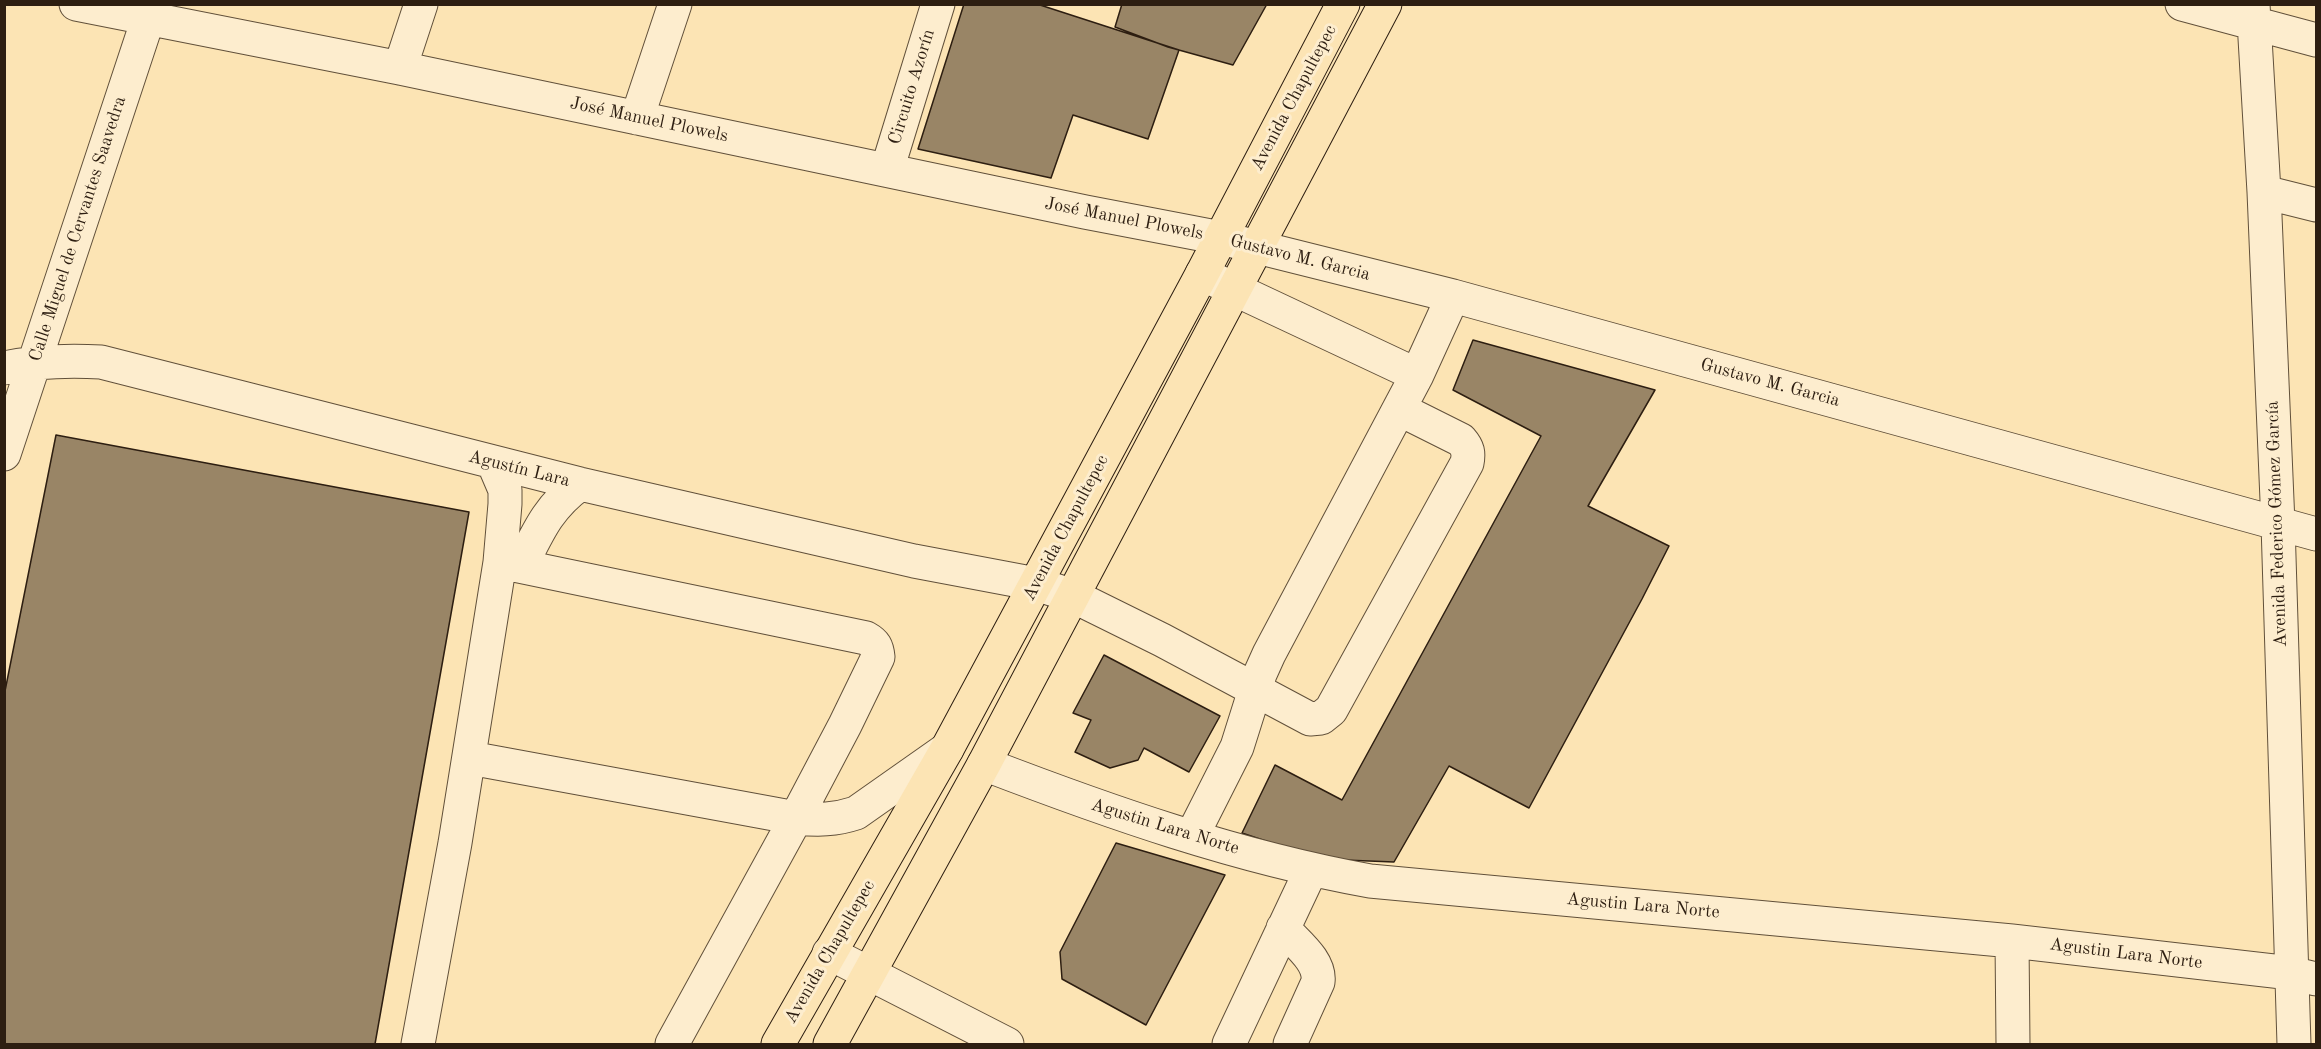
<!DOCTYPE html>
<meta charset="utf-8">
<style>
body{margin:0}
#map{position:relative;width:2321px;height:1049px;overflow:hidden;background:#fce4b4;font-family:"Old Standard TT",serif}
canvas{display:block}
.frame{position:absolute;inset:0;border:6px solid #2d1e11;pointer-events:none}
</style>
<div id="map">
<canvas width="2321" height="1049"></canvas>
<div class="frame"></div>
</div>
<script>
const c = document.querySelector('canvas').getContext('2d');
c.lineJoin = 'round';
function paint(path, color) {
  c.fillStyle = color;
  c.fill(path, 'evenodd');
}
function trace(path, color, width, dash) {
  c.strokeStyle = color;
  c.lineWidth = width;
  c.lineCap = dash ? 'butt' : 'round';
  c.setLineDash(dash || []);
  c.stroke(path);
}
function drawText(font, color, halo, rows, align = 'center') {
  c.font = font + ' "Old Standard TT",serif';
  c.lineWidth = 6;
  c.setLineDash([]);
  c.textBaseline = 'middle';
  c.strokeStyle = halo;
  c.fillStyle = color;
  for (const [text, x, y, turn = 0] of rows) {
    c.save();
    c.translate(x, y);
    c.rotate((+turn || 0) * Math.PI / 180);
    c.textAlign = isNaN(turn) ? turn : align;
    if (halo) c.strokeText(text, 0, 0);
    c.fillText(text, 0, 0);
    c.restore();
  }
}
const building = new Path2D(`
 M964,4h73l142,46 -31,89 -75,-24 -22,63 -133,-29z
 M1122,4h145l-34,61 -65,-18 -53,-20z
 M1473,340l182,50 -67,116 81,40 -27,53 -113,209 -80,-42 -55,96 -75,-3 -77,-26 33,-68 67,35 199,-364 -88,-46z
 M56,435l413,77 -94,532h-371v-348z
 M1104,655l116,61 -31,56 -45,-24 -6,12 -28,8 -35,-16 16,-32 -18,-7z
 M1116,843l109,32 -79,150 -84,-46 -2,-27z`);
paint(building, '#998566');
trace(building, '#2d1e11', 1.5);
const minor = new Path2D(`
 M76,4l324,64 685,144 136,26 232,58 863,238
 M2182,4l134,36
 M2253,4l11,188 14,332 16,520
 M400,68l21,-64
 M637,118l38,-114
 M887,170l51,-166
 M2264,192l52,13
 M1202,274l215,101
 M4,368c33,-7 63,-8 97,-6l479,122 334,77 122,23 37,12 89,44 148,79 11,-1 10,-8 136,-247c2,-10 1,-15 -6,-23l-62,-31
 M4,454l149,-450
 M500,562l366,76c9,5 11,9 12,19l-33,68 -49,93 -124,226
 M521,566c17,-34 27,-59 59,-82
 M470,758l326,60c22,2 39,2 60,-5l91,-64
 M984,764c125,48 253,93 386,117l642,60 279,32 25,6
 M1192,836l45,-89 23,-73 9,-20 148,-279 36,-79
 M1283,928c13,15 38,33 35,54l-28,62
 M2012,941l1,103
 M829,953l178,91
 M418,1044l37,-201 45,-281 5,-58v-14l-12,-28
 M1229,1044l82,-174`);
const major = new Path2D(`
 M778,1044l169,-295 255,-475 141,-270
 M830,1044l154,-280 401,-760`);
trace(minor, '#61503a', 35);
trace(major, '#2d1e11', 35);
trace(minor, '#fdedce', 33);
trace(major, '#fce4b4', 33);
drawText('18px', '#2d1e11', '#fdedce', [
 ["Circuito Azorín",912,87,-73],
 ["Avenida Chapultepec",1294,98,-62],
 ["José Manuel Plowels",649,120,12],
 ["José Manuel Plowels",1124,219,11],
 ["Calle Miguel de Cervantes Saavedra",78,229,-72],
 ["Gustavo M. Garcia",1300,258,14],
 ["Gustavo M. Garcia",1770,383,15],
 ["Agustín Lara",519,469,14],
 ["Avenida Federico Gómez García",2277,524,-92],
 ["Avenida Chapultepec",1066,528,-62],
 ["Agustin Lara Norte",1165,827,17],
 ["Agustin Lara Norte",1643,906,5],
 ["Avenida Chapultepec",830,952,-60],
 ["Agustin Lara Norte",2126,954,7]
]);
</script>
